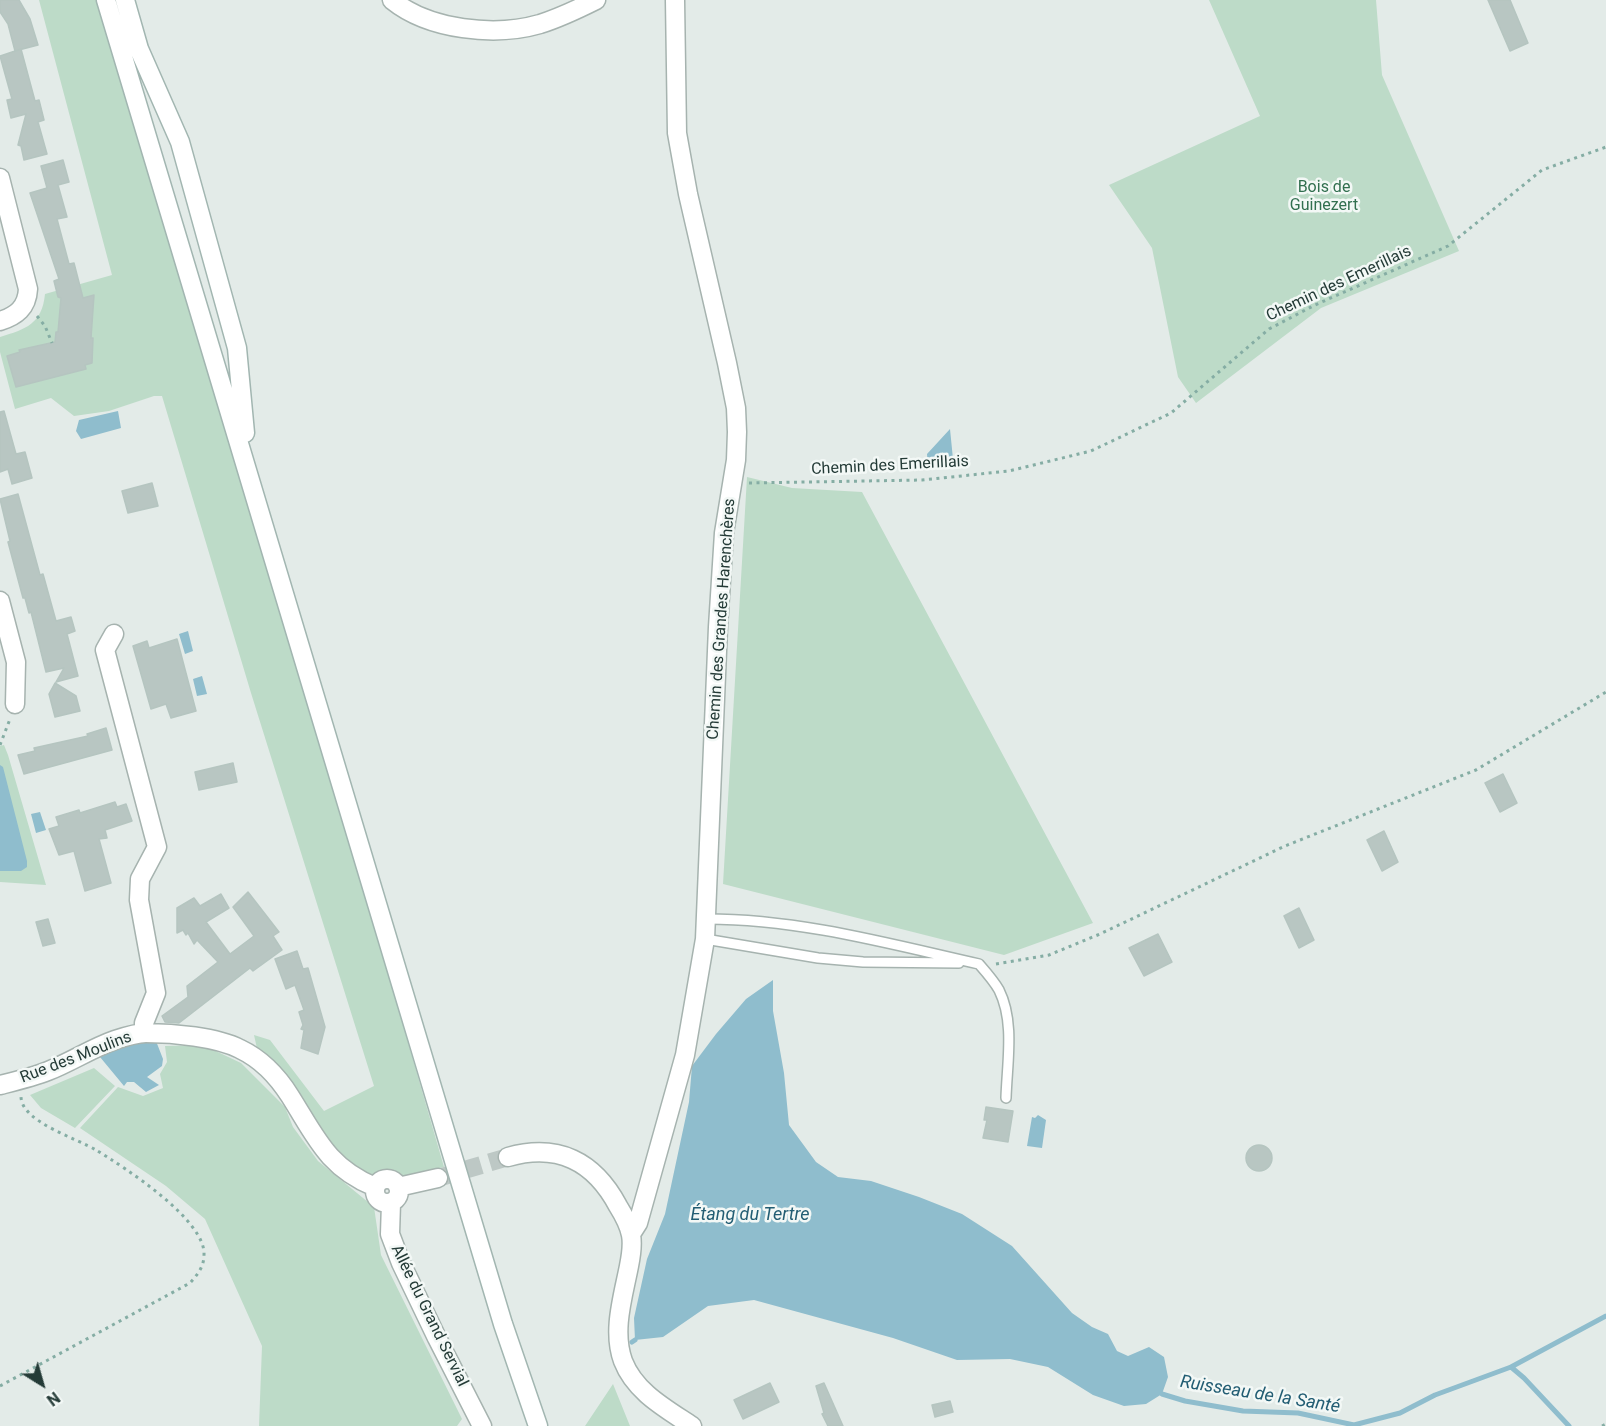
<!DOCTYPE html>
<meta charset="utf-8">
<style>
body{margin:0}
#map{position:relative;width:1606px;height:1426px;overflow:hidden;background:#e3ebe8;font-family:Roboto,sans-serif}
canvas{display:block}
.north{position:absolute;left:12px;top:1354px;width:60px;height:60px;-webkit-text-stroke:4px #f3f8f6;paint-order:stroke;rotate:143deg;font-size:16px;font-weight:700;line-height:24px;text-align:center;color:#243b37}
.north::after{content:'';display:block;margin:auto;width:21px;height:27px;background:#243b37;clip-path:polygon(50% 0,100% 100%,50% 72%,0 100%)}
</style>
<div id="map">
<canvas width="1606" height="1426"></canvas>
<div class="north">N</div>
</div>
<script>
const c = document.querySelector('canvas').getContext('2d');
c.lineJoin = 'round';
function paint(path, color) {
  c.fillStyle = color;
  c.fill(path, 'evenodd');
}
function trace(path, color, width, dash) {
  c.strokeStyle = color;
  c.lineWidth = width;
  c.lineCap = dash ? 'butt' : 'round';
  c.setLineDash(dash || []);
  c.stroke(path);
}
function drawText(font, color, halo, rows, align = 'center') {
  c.font = font + ' Roboto,sans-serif';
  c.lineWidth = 5;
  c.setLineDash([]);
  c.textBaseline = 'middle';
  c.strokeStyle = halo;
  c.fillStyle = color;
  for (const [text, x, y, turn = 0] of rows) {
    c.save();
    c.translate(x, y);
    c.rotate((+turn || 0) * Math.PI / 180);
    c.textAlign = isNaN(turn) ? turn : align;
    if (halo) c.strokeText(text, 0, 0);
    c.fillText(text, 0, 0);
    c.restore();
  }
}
paint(new Path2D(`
 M39,0h62l136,469 118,390 89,308 -40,10h-24l-16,-1 -22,-14 -84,-109 -4,-18 16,5 54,71 50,-25 -123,-393 -89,-297h-8l-45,15 -35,5 -23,-18 -36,11 -15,-57v-15c26,-8 42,-13 45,-43l67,-19z
 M1209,0h167l6,75 77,176 -138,57 -125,95 -18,-26 -26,-129 -43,-63 151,-69z
 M747,477l45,11 70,4 231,431 -89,32 -281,-71z
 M4,745l4,10 38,130 -46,-3v-136z
 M203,1045l38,18 44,44 8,20 25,34 56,46 7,48 81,164 -5,7h-198l3,-80 -57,-127 -39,-33 -86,-58 38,-41 25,9 20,-8 -3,-14 7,-12 -2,-16z
 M94,1068l21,18 -40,42 -34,-20 -11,-13z
 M613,1384l17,42h-45z`), '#bddbc8');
paint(new Path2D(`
 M118,411l3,17 -40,11 -5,-8 3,-11z
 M950,429l3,30 -3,8h-22l-1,-13z
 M188,631l5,20 -8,3 -6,-20z
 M202,676l5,18 -10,2 -4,-17z
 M0,765l3,2 24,94v6l-6,4h-21z
 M40,812l6,18 -10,3 -5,-19z
 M773,980v31l11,62 5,52 27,37 22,15 33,4 48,16 43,17 50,32 60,67 20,14 16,7 9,17 11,5 21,-9 15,10 4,20 -6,17 -16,10 -22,2 -31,-11 -45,-28 -38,-8 -53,1 -64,-22 -139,-38 -46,6 -45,31 -28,3 -1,-22 13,-59 18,-45 24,-112 3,-36 24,-32 30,-35z
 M156,1041l7,18 -1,7 -15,11 12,8 -13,7 -12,-10h-7l-3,4 -24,-29 27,-13z
 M1038,1115l8,5 -4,28 -15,-2 5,-29 3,1z`), '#8fbdcd');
trace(new Path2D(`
 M632,1342l3,-2
 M1511,1367l95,-51
 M1162,1394l23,7 58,10 55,2 56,12 46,-12 35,-18 76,-28 13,11 45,48`), '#8fbdcd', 5);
const building = new Path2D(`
 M0,0h19l11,19 8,26 -23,6 -7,-27 -8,-12z
 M1488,0h22l18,43 -18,8z
 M21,49l14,52 4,-1 5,20 -6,2 9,32 -23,6 -3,-14 -3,-1 8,-31 -15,4 -4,-18 5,-1 -12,-43z
 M63,160l6,22 -11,3 9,32 -10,2 12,45 5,-1 9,35 11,-3 -3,43h2l-1,25 -7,2 1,4 -70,18 -9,-31 13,-4 -1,-2 36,-8 1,-10h2l3,-34 -3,-1 -4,-16 5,-2 -29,-86 17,-5 -6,-22z
 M4,411l12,43 9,-2 7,26 -20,6 -4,-15 -8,3v-60z
 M152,483l6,23 -30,7 -6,-22z
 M18,494l22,81 3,-1 13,47 15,-4 4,14 -8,3 11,42 -22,6 8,-14 -18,4 -15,-60 -2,1 -4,-15h-2l-15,-56 2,-1 -10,-42z
 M177,639l19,72 -25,7 -5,-14 -15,5 -18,-63 14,-5 2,7z
 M55,683l21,13 4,15 -25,6 -6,-23z
 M106,728l6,22 -88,24 -6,-19 17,-4 -1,-3 54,-12 -1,-2z
 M233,763l4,19 -38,8 -4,-18z
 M1503,774l14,29 -17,9 -15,-29z
 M115,802l2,5 9,-3 6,17 -27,9 2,8 -8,1 12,44 -26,8 -11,-40 -15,4 -10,-26 10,-3 -3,-9 23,-7 1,3z
 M1384,831l14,31 -16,9 -15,-31z
 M248,892l31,40 -6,4 9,14 -29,21 -3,-3 -71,55 -14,-1 -3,-6 26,-19 -1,-11 31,-24 -21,-22 -3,4 -6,-11 -2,2 -3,-5 -6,3v-25l17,-10 6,8 21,-12 8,14 -23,14 24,32 24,-18 -21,-29z
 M1299,908l15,32 -15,8 -15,-32z
 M48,919l7,24 -12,3 -7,-24z
 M1158,934l14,28 -28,14 -15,-28z
 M297,951l6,18 5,-1 17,59 -7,27 -17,-6 3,-18 -3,-1 2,-4 -4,-13 5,-2 -9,-25 -9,4 -11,-30z
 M986,1107l27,4 -5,31 -25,-4 4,-18h-3z
 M1246 1158a13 13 0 1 1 26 0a13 13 0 1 1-26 0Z
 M770,1383l9,19 -36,17 -9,-19z
 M824,1383l19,43h-15l-6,-12 2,-1 -8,-27z
 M950,1401l3,11 -18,5 -3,-12z`);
paint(building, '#b8c6c2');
trace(building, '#b5c5c0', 1.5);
trace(new Path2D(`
 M438,1178l70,-21`), '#bdc8c5', 18, [18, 9]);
const service = new Path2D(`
 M707,919c92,0 183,25 272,45 7,8 15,17 20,26 16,32 8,73 7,108
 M705,939l113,19 45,4 96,1`);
const minor = new Path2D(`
 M392,0c37,30 103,37 148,24 19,-6 38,-15 56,-24
 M0,178l28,111c-1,19 -12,27 -28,32
 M0,601l16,61 -1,42
 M114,634l-9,16 52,197 -17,32 -1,21 17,93 -12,30v10
 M0,1085c16,-4 33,-8 48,-14 23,-9 44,-23 67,-31 9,-3 21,-7 31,-7 27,0 71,4 94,16 21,10 38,28 50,47 26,41 37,71 85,91
 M508,1157c50,-14 86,4 110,49 5,8 11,19 13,29 2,10 0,21 -2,31 -6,31 -17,65 -6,95 12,31 42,47 69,65
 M375 1191a12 12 0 1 1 24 0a12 12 0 1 1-24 0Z
 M398,1187l40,-9
 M391,1203l-1,31 11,29 36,75 45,88
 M631,1234l7,-11 47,-168 20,-116 13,-312 6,-94 12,-73 1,-28 -1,-24 -9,-45 -39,-169 -11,-61 -2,-133`);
const secondary = new Path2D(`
 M106,0l397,1324 35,102
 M125,0l14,49 41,93 57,206 8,85`);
trace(service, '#a6b3af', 12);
trace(minor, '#a6b3af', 21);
trace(secondary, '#a2b6b1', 21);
trace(new Path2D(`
 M37,316l8,10 7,17
 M749,483l173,-3 87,-9 82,-20 80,-38 98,-84 46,-24 133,-59 94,-76 64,-23
 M0,745l10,-26
 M996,964l53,-9 51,-21 185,-88 191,-76 130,-78
 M0,1386l190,-103c7,-8 14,-16 14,-28 2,-35 -80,-88 -108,-105 -20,-12 -74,-28 -75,-53
 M1602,1426l4,-2`), '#85ada4', 3, [3, 4.5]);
trace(service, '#fff', 9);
trace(minor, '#fff', 18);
trace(secondary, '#fff', 18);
drawText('16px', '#316f4f', '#f3f8f6', [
 ["Bois de",1324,188],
 ["Guinezert",1324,206]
]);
drawText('16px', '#243b37', '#f3f8f6', [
 ["Chemin des Emerillais",1339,284,-25],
 ["Chemin des Emerillais",890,466,-3],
 ["Chemin des Grandes Harenchères",722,619,-86],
 ["Rue des Moulins",76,1058,-21],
 ["Allée du Grand Servial",429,1316,64]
]);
drawText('italic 18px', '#225d73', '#f3f8f6', [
 ["Étang du Tertre",750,1215],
 ["Ruisseau de la Santé",1260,1395,9]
]);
</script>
